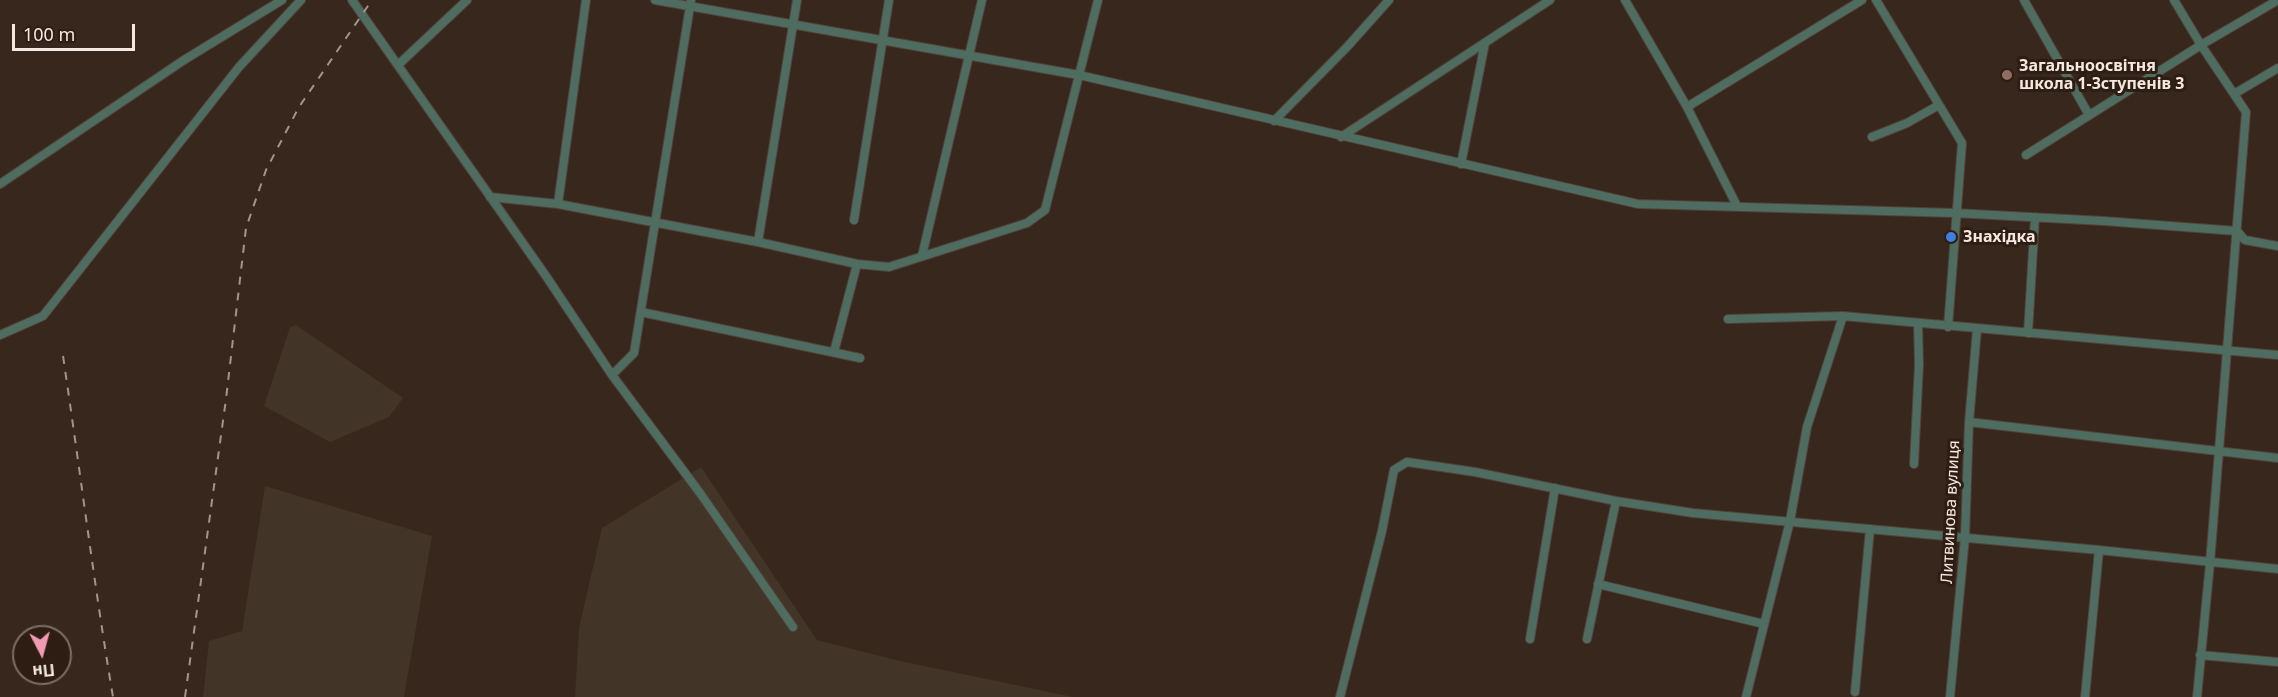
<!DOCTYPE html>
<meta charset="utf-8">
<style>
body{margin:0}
#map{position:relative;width:2278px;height:697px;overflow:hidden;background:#38271c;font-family:"Noto Sans",sans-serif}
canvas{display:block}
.north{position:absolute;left:12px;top:625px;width:60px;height:60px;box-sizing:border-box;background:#2e1d13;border:2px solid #7d6e65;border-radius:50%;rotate:174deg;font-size:16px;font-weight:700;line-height:24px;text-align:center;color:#f4e8e1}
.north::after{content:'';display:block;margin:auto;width:21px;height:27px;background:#f19ab3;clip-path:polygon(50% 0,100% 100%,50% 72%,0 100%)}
.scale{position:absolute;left:12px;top:24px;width:123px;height:27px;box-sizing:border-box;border:3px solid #f4e8e1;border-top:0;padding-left:8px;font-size:18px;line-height:21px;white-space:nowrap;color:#f4e8e1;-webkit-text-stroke:4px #2e1d13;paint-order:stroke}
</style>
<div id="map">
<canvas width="2278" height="697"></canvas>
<div class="north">Пн</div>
<div class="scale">100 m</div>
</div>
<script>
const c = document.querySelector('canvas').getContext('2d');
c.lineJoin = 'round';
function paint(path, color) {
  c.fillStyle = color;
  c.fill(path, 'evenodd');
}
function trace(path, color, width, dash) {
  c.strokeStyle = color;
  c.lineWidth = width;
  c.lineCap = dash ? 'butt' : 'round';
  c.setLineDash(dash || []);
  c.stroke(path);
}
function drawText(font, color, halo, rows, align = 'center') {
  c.font = font + ' "Noto Sans",sans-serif';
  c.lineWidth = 6;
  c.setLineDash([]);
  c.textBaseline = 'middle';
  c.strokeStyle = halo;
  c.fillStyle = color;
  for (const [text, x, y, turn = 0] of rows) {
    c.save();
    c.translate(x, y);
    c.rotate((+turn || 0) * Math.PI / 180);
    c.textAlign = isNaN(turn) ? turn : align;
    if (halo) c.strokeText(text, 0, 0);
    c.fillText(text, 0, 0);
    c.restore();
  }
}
paint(new Path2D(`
 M296,325l107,73 -14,19 -59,25 -66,-36 26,-79z
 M701,467l116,173 83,21 173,36h-498l4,-69 23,-100z
 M265,486l167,50 -28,161h-201l6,-56 33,-10z`), '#423427');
const street = new Path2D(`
 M352,0l194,276 66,99 88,118 93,134
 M655,0l424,75 559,129 317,9 149,8 133,10 8,9 33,6
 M1625,0l62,107 50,99
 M1876,0l86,143 -14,184
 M2024,0l65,115
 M2174,0l27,45 45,67 -36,451 -13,134
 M398,65l69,-65
 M2234,94l44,-26
 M1687,107l175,-107
 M1274,121l73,-74 42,-47
 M1341,137l209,-137
 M1872,137l35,-14 32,-18
 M2026,155l175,-110 77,-45
 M1461,164l24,-121
 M0,184l184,-124 98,-60
 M490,197l68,7 200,38 99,22 32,3 138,-44 18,-13 53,-210
 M558,204l28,-204
 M854,220l35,-220
 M758,242l39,-242
 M922,256l60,-256
 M641,312l219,46
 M1728,319l115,-3 435,39
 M2028,333l7,-116
 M0,335l43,-19 196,-249 62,-67
 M834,352l23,-88
 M612,375l22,-22 57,-353
 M1969,422l309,36
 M1914,464l5,-100 -1,-40
 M1598,584l166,40
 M1530,639l25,-151
 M1587,639l29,-138
 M2200,655l78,7
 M1855,692l15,-163
 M1340,697l42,-166 12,-61 13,-8 68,10 141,29 77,12 406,37 179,19
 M1746,697l44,-176 17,-94 36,-111
 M1950,697l15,-160 4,-115 8,-93
 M2085,697l14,-147`);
trace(street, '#524238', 10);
trace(street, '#4e6d60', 8);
trace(new Path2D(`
 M63,356c17,114 31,228 50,341
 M185,697l41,-298 20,-171 20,-58 33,-63 73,-107`), '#a3958c', 2, [8, 8]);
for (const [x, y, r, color] of [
 [2007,75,6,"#8d6e63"],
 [1951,237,6,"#3f7fe0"]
]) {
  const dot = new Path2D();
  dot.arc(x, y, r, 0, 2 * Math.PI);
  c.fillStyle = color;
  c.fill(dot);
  trace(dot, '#2e1d13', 2);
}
drawText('bold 16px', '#f4e8e1', '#2e1d13', [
 ["Загальноосвiтня",2019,66],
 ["школа 1-3ступенiв 3",2019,84],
 ["Знахідка",1963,237]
], 'left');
drawText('16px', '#f4e8e1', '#2e1d13', [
 ["Литвинова вулиця",1951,512,-87]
]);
</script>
